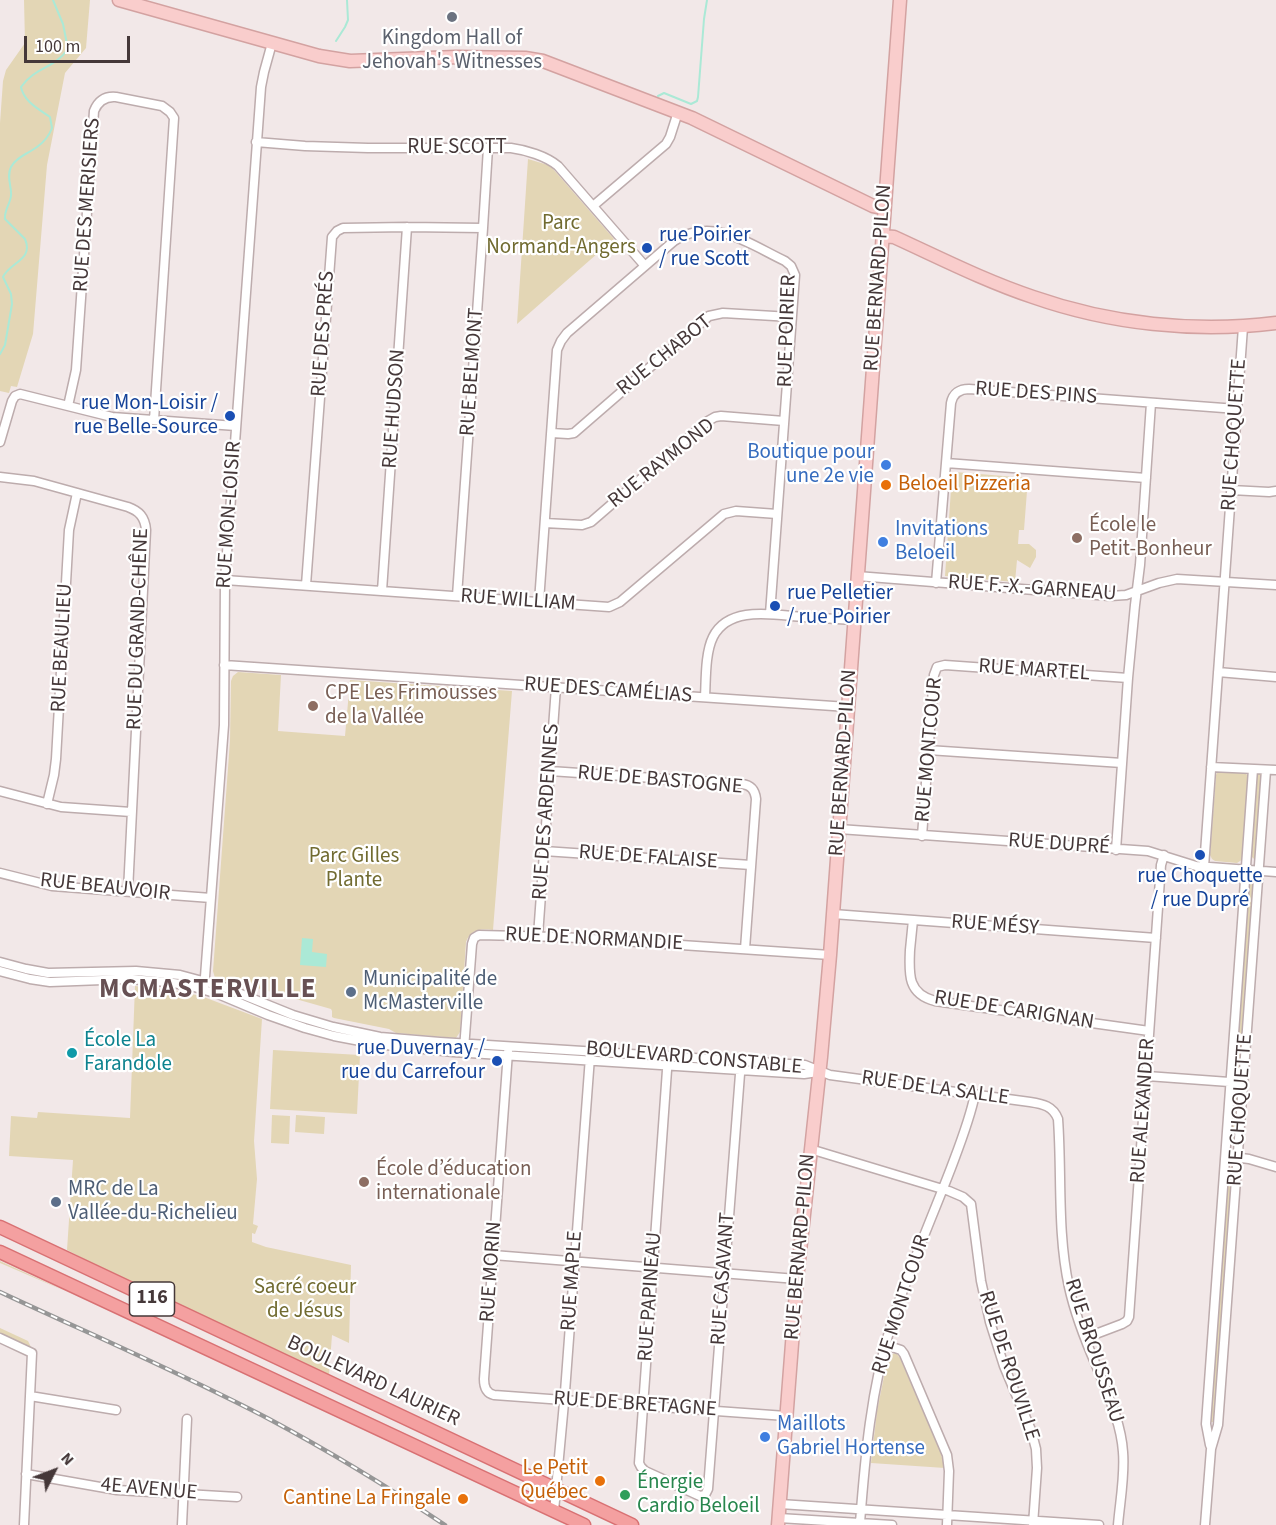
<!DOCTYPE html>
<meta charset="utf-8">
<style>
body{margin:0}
#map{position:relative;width:1276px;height:1525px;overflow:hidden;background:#f2e8e8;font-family:"Source Sans 3",sans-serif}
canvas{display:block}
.north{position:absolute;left:24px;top:1441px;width:60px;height:60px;-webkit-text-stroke:4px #fff;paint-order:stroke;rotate:48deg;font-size:16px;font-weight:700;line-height:24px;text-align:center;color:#453839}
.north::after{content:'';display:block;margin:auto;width:21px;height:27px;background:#453839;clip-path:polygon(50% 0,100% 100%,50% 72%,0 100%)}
.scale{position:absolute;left:24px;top:36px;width:106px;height:27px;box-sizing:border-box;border:3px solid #453839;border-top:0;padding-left:8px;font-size:18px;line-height:21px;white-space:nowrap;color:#453839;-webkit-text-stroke:4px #fff;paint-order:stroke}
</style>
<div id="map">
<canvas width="1276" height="1525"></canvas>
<div class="north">N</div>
<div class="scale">100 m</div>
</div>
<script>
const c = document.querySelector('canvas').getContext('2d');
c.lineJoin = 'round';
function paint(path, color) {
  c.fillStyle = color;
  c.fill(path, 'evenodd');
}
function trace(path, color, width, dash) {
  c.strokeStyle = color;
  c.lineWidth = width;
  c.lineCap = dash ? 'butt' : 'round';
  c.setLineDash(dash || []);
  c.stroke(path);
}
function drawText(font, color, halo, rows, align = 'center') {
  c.font = font + ' "Source Sans 3",sans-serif';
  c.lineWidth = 4.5;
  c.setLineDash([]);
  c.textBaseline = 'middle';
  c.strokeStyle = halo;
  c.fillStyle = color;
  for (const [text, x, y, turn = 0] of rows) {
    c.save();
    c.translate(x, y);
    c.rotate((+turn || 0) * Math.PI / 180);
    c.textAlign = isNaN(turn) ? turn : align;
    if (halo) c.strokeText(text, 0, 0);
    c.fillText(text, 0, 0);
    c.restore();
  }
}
paint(new Path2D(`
 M24,0h66l-4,48 -21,25 -18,92 -14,169 -16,53 -6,-1 -2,7 -9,-2v-268l3,-42 3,-11 19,-27z
 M528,159l20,6 6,5 60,69 -97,85z
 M955,472l73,6 -4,52h-5l-1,14h11l7,6v7l-6,11 -13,-8 -2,22 -70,-6 7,-101z
 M238,672l43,3 -3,56 67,5 5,-56 162,11 -19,239c-13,-1 -22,-1 -27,12l-6,90 -4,6 -60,-5 -7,-4 -55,-11 -2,-1v-6l-1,-2 -81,-23 -35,-8 -2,-7 17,-230 1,-60 2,-5z
 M1218,771l27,2 4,4 -6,82 -6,4 -22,-2 -3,-2 -2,-4 6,-80z
 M1261,773l1,1 -5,84 -2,2 -4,-4 6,-80 1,-2z
 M1250,881l4,1 -13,188h-3l-2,-1v-3l13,-182z
 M135,986l42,5 24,5 61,23 -8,122 3,38 -4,45 5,2 -3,8 -3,-1v9l14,5 85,18 -2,78 -17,-8 -3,40 -210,-98 -52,-27 6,-90 -64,-4 2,-40 26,2 1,-6 92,6z
 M273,1050l87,5 -3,59 -87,-5z
 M1237,1093l2,1 -4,51h-2l-3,-3 3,-46 1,-2z
 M272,1115l18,1 -1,28 -18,-1z
 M296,1115l29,2 -1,17 -29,-2z
 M1231,1167l3,2 -17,253h-7l18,-253z
 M0,1261l65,30 -65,-28z
 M0,1328l28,13 3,6 -31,-13z
 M896,1353l4,5 40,93 5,17 -74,-5 6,-52 11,-54 4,-3z`), '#e3d6b5');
paint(new Path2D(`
 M302,938l11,1 -1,13 15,2 -1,13 -26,-2z`), '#abe9d6');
trace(new Path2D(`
 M336,41l9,-14 3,-7 -1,-20
 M658,96l6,-3 27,11 6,-3 1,-4 6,-78 3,-19
 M0,354l5,-9 7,-41 -1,-10 -8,-17c7,-15 31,-17 22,-38l-20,-20c-1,-8 5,-15 6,-23 1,-10 -5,-19 0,-29 5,-10 18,-14 26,-20 7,-5 12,-11 15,-19l-2,-11c-11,-8 -26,-15 -29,-30 15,-21 33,-18 47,-38l-5,-25 -10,-24`), '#abe9d6', 2);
const street = new Path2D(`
 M256,142l49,4 63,2h143c15,2 35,8 47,18l87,100
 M593,206l73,-62 4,-7 8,-25
 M68,406l8,-36 18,-259c4,-10 11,-15 22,-14l46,9 8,6 4,6 -20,302
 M552,433l16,1 6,-1 135,-117 14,-3 68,4
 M0,442l12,-41 3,-5 5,-2 92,23 124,9
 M946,463l200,15
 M0,477l34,4 94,26c11,4 17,10 18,23l-18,361
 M1231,490l38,2 7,-1
 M545,523l37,2 9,-3 117,-101 7,-4 6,-1 63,5
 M857,576l253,20 16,-1 33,-12 18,-4 99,6
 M225,580l384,27 11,-5 104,-88 12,-3 41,3
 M936,583l15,-180c2,-10 9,-14 18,-14l268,20
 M306,585l26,-348 5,-6 6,-3 64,-1 76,1
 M382,591l25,-364
 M457,596l26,-368 5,-80
 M539,602l18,-252 4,-9 6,-8 107,-92c39,-25 75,3 111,20l6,5 4,9 -25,339
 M224,665l624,42
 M1218,672l58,5
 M705,697c1,-17 0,-44 8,-60 16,-32 61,-22 90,-20 17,1 34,2 51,3
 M928,750l194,13
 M1211,767l65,3
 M550,771l192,13c9,1 13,6 14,15l-11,150
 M0,791l61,16 70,5
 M47,804l7,-29 2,-16 13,-229 8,-37
 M839,829l309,22 48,15 80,6
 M922,836l12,-161 3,-8 8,-2 183,13
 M1116,850l12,-172 7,-73 5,-40 11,-162
 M544,851l207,14
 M1204,867l39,-540
 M0,873l52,13 159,12
 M833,914l323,24
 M913,920c-1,10 -2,20 -3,30 -1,23 -3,44 25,51l214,30
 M538,936l18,-249
 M0,962l26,7 22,4 88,-2 44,4 41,11 72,29 40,12 47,10 60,5 365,23 25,10 200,27c13,2 23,4 28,17 4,56 -1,113 11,168 6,27 16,53 27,78 11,28 25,57 27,87 2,24 -3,49 -5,73
 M0,971l30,8 20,3 79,-3 38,3 24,4 27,8 50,21 37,13 29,8 42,8 77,8 351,22 14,-2
 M204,990l20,-265 1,-145 36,-493 3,-15 8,-29
 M464,1049l8,-105 2,-6 5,-3 83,2 268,18
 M508,1052l-24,327c0,8 2,14 10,16l292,21
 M668,1056l-29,407 2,4 4,4 55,25 5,-1 3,-6 33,-428
 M1147,1076l96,7
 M810,1149l139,42 14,6 8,7 10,77 9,41 14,44 27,64 5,19 1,19 -4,57
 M1226,1156l23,3 27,8
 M493,1255l304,24
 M0,1338l32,15 -8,172
 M1085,1338l37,-14 5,-3 2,-4 32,-452 3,-10
 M886,1345l15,5 3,4 43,101 2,16 -2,54
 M30,1396l86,14
 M1210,1445l-4,-21 47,-655
 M26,1474l91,16 120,7
 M780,1504l319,21
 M554,1511l11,-119 25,-335
 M779,1518l113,7
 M860,1523c5,-66 11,-134 31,-198 17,-53 40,-105 60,-157 9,-24 19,-49 24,-74
 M182,1525l5,-106
 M1205,1525l6,-76 7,-24 48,-655`);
const secondary = new Path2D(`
 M119,0l200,56 31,5 106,-4 69,1 18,3 149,57 181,88 11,2
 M882,236l12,1c46,21 91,44 139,60 77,27 162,36 243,26
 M778,1525l19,-246 24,-222 9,-102 70,-955`);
const primary = new Path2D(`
 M0,1227l632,298
 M0,1252l584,273`);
trace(street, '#bdacad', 11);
trace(secondary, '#d3a2a1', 15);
trace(primary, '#d87173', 15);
trace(street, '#fff', 8);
trace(secondary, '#f9cdcc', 12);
trace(primary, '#f4a0a0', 12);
const rail = new Path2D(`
 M0,1292c90,42 181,81 269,127 60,32 119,68 176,106`);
trace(rail, '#969696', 4.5);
trace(rail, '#fff', 2, [7]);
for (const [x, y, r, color] of [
 [452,17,6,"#6b7280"],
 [647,248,6,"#1a4fb4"],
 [230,416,6,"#1a4fb4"],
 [886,465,6,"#3f7fe0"],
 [886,485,6,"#e8710a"],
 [1077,538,6,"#8d6e63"],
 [883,542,6,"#3f7fe0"],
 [775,606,6,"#1a4fb4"],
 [313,706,6,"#8d6e63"],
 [1200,855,6,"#1a4fb4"],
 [351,992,6,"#5c6f8a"],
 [72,1053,6,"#0f9aa8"],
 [497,1061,6,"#1a4fb4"],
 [364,1182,6,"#8d6e63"],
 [56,1202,6,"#5c6f8a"],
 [765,1437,6,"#3f7fe0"],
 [600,1481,6,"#e8710a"],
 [625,1495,6,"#2e9e5b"],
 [463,1499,6,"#e8710a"]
]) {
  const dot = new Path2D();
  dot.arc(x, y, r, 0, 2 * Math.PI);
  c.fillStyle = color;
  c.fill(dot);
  trace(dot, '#fff', 2);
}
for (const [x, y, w] of [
 [152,1299,45]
]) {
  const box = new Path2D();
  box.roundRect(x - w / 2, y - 17, w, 34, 4.5);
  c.fillStyle = '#fff';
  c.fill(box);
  trace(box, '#453839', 1.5);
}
drawText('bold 20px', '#453839', null, [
 ["116",152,1299]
]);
drawText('21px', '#5b616d', '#fff', [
 ["Kingdom Hall of",452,39],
 ["Jehovah's Witnesses",452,63]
]);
drawText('21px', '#453839', '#fff', [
 ["RUE SCOTT",457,148],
 ["RUE DES MERISIERS",88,205,-86],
 ["RUE BERNARD-PILON",879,278,-86],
 ["RUE POIRIER",788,331,-88],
 ["RUE DES PRÉS",324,334,-86],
 ["RUE CHABOT",665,356,-39],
 ["RUE BELMONT",473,372,-86],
 ["RUE DES PINS",1036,394,4],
 ["RUE HUDSON",395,409,-86],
 ["RUE CHOQUETTE",1235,435,-86],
 ["RUE RAYMOND",662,464,-39],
 ["RUE MON-LOISIR",230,515,-86],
 ["RUE F.-X.-GARNEAU",1032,589,4],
 ["RUE WILLIAM",518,601,4],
 ["RUE DU GRAND-CHÊNE",139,629,-88],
 ["RUE BEAULIEU",63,648,-87],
 ["RUE MARTEL",1034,671,4],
 ["RUE DES CAMÉLIAS",608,691,4],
 ["RUE MONTCOUR",930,750,-85],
 ["RUE BERNARD-PILON",844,763,-86],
 ["RUE DE BASTOGNE",660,781,5],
 ["RUE DES ARDENNES",547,812,-86],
 ["RUE DUPRÉ",1059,845,4],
 ["RUE DE FALAISE",648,858,4],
 ["RUE BEAUVOIR",105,888,6],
 ["RUE MÉSY",995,926,4],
 ["RUE DE NORMANDIE",594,940,3],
 ["RUE DE CARIGNAN",1014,1011,9],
 ["BOULEVARD CONSTABLE",694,1059,5],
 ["RUE DE LA SALLE",935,1089,8],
 ["RUE CHOQUETTE",1241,1110,-86],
 ["RUE ALEXANDER",1144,1111,-86],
 ["RUE BERNARD-PILON",801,1247,-85],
 ["RUE MORIN",492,1272,-86],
 ["RUE CASAVANT",724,1279,-86],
 ["RUE MAPLE",573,1281,-86],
 ["RUE PAPINEAU",651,1297,-86],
 ["RUE MONTCOUR",902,1305,-72],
 ["RUE BROUSSEAU",1093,1351,72],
 ["RUE DE ROUVILLE",1008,1366,72],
 ["BOULEVARD LAURIER",373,1382,25],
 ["RUE DE BRETAGNE",635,1405,4],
 ["4E AVENUE",149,1490,5]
]);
drawText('21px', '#716b30', '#fff', [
 ["Parc",561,224],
 ["Normand-Angers",561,248],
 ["Parc Gilles",354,857],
 ["Plante",354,881],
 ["Sacré coeur",305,1288],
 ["de Jésus",305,1312]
]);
drawText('21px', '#164399', '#fff', [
 ["rue Poirier",659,236],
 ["/ rue Scott",659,260],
 ["rue Mon-Loisir /",218,404,"right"],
 ["rue Belle-Source",218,428,"right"],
 ["rue Pelletier",787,594],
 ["/ rue Poirier",787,618],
 ["rue Choquette",1200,877,"center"],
 ["/ rue Dupré",1200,901,"center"],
 ["rue Duvernay /",485,1049,"right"],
 ["rue du Carrefour",485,1073,"right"]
], 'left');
drawText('21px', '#366cbe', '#fff', [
 ["Boutique pour",874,453,"right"],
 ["une 2e vie",874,477,"right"],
 ["Invitations",895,530],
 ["Beloeil",895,554],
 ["Maillots",777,1425],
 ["Gabriel Hortense",777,1449]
], 'left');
drawText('21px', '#c56008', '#fff', [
 ["Beloeil Pizzeria",898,485,"left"],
 ["Le Petit",588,1469],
 ["Québec",588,1493],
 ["Cantine La Fringale",451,1499]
], 'right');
drawText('21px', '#785e54', '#fff', [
 ["École le",1089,526],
 ["Petit-Bonheur",1089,550],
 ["CPE Les Frimousses",325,694],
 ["de la Vallée",325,718],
 ["École d’éducation",376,1170],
 ["internationale",376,1194]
], 'left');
drawText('21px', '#4e5e75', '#fff', [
 ["Municipalité de",363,980],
 ["McMasterville",363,1004],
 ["MRC de La",68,1190],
 ["Vallée-du-Richelieu",68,1214]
], 'left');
drawText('21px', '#0d838f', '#fff', [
 ["École La",84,1041],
 ["Farandole",84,1065]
], 'left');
drawText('21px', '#27864d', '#fff', [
 ["Énergie",637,1483],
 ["Cardio Beloeil",637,1507]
], 'left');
c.letterSpacing = '1.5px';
drawText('bold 27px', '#675053', '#fff', [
 ["MCMASTERVILLE",208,991]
]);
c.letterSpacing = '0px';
</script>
